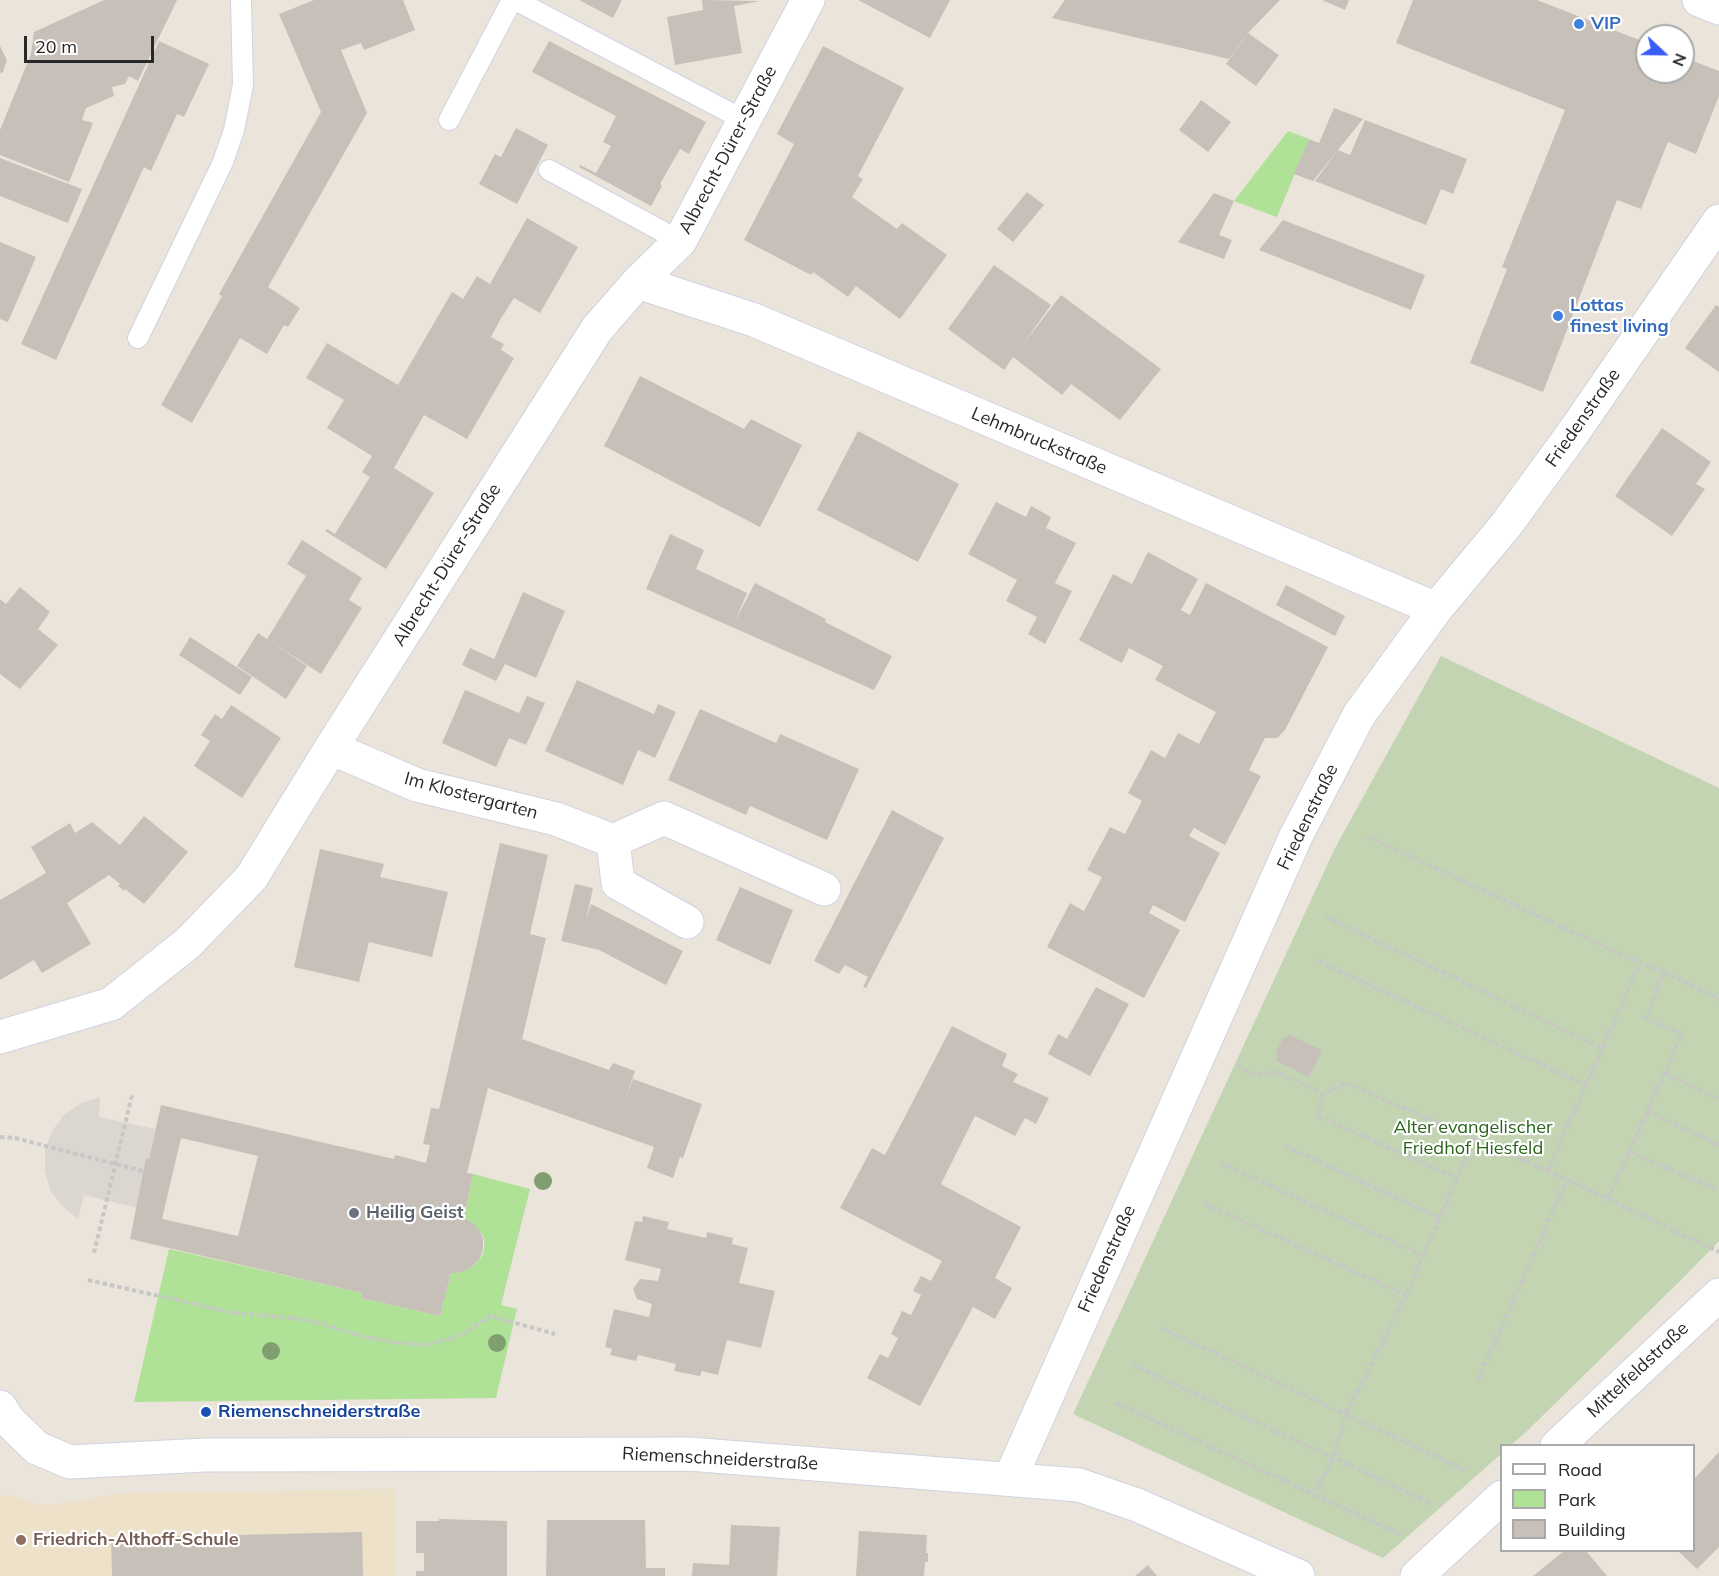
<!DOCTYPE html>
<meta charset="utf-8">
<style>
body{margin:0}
#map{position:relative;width:1719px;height:1576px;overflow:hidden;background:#ebe4da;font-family:Mulish,sans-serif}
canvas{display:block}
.legend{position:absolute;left:1500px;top:1444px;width:195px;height:108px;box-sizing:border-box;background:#fff;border:2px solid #a9a9a9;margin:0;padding:8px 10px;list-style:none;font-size:18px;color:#282828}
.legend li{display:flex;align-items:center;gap:12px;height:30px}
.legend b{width:30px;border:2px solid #a9a9a9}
.north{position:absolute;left:1635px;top:24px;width:60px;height:60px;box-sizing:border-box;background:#fff;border:2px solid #a9a9a9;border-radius:50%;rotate:112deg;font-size:16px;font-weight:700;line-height:24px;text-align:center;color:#282828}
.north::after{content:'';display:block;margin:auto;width:21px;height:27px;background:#395bf8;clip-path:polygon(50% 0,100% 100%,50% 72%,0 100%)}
.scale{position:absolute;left:24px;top:36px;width:130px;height:27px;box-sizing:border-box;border:3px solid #282828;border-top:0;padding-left:8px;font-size:18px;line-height:21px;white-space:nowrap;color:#282828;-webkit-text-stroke:4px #fff;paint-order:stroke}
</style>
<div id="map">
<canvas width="1719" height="1576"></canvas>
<ul class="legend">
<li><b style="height:8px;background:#fff"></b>Road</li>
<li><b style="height:16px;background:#afe196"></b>Park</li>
<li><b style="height:16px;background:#c6c0b9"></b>Building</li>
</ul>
<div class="north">N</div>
<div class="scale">20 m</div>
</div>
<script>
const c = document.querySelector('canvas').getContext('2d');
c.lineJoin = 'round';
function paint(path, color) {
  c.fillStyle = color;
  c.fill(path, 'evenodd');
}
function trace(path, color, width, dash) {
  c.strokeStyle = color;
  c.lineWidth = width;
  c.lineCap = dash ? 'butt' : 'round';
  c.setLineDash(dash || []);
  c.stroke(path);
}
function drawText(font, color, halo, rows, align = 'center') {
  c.font = font + ' Mulish,sans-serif';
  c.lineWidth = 4.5;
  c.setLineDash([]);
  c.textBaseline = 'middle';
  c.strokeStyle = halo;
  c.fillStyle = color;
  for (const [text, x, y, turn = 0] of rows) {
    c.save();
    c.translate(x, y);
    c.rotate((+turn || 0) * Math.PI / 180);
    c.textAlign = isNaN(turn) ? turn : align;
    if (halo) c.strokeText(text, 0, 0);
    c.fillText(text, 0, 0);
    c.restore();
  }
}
paint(new Path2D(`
 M396,1489l-1,87h-395v-80l10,-1 29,9 10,1 75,-12z`), '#ede1c9');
paint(new Path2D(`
 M1288,131l21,8 -32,78 -43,-16z
 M473,1174l57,15 -29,116 16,4 -21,89 -362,4 35,-153 193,44 -1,5 79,18 11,-43c19,1 41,-17 31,-39 -3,-6 -13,-12 -18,-16z`), '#afe196');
paint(new Path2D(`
 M1441,656l278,132v453l-35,36 -159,156 -14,12 -9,1 -1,8 -118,104 -310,-144 262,-566z`), '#c2d4b1');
paint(new Path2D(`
 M100,1097l-1,20 56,12 -6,30 -3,-1 -9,50 -53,-13 -6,24 -16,-13 -12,-16 -5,-20v-20l7,-19 12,-16 17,-12z`), '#dbd7d0');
paint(new Path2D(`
 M104,0h73l-39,81 -9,-5 -4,8 -13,3 2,9 -28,12 -4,12 11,3 -24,59 -69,-27v-25l31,-76 3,-22z
 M314,0h89l12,30 -51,20 -3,-7 -20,7 26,63 -99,174 32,21 -12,19 -4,-2 -17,29 -27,-16 -48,85 -31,-18 61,-109 -3,-2 102,-182 -42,-98z
 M579,0h43l-9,18z
 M702,0l58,1 -26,5 8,47 -67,12 -8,-48 36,-7z
 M858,0h92l-20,38z
 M1065,0h215l-33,34 -18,25 -177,-41z
 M1322,0h27l-4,10z
 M1413,0h124l110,43v29h36v-15l36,14v25l-23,58 -28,-12 -27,67 -24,-9 -74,192 -73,-29 37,-94 -5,-2 63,-157 -169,-67z
 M1248,33l31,22 -23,31 -30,-22z
 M159,41l50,23 -25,53 -7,-3 -26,57 -7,-4 -88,193 -35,-16z
 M549,41l157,81 -17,32 -9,-5 -20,35 2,2 -11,20 -72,-39 1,-2 16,8 15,-27 -8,-4 13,-26 -84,-44z
 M0,46l7,14 -4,12 -3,1z
 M823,46l81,42 -46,88 5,3 -11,18 45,32 5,-6 45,32 -47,64 -44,-33 -8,11 -35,-25 -2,3 -67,-35 50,-96 -17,-10z
 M1201,100l30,22 -23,30 -29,-22z
 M1334,108l29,11 -50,62 -19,-7 15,-35 10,4z
 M1365,120l102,39 -14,35 -12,-5 -15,36 -111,-44 23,-31 12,5z
 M516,128l32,17 -31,59 -38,-20 16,-30 6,3z
 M0,158l82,31 -14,34 -68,-27z
 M1027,192l17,13 -31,37 -16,-13z
 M1214,193l20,8 -15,34 13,5 -8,19 -46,-17z
 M527,218l51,29 -38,66 -26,-15 -14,22 -9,17 13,7 -3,6 13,8 -47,81 -43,-24 -30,53 40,25 -48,76 -61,-38 2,-2 8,5 35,-57 -8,-5 10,-16 -45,-28 17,-28 -38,-22 21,-35 71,42 54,-93 11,7 14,-23 13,8z
 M1283,220l142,55 -14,35 -152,-60z
 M0,242l36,15 -28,65 -8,-3z
 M994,265l57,40 -30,42 40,-52 100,74 -41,51 -49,-36 -9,11 -49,-38 -9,13 -56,-41z
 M1716,305l3,2v65l-34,-24z
 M640,376l104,53 7,-10 51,26 -42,82 -156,-81z
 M1662,428l49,34 -15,22 9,5 -33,47 -57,-40z
 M858,431l101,53 -41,78 -101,-52z
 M996,502l30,15 5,-11 20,11 -5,11 30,15 -21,40 17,8 -27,53 -17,-10 9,-17 -31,-16 11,-21 -49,-26z
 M670,534l34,16 -8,19 51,24 -12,28 20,-38 71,36 -1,3 67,34 -18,34 -228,-101z
 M302,540l60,38 -13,22 13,8 -41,66 -54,-35 40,27 -21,33 -49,-33 21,-33 9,6 39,-63 -19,-12z
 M1148,552l50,27 -17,31 9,5 16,-32 122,64 -43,83 -8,8h-12l-16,32 12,6 -36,69 -31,-17 -5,8 31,17 -35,69 -32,-17 -4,8 31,17 -36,68 -97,-51 23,-44 14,8 18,-34 -15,-7 23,-43 15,7 17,-33 -14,-8 23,-43 14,8 13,-25 21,11 17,-32 -61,-32 8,-14 -34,-18 -7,15 -43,-23 34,-66 19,10z
 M1286,585l59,31 -10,20 -59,-31z
 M20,587l30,25 -12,17 20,16 -38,44 -20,-15v-75l6,5z
 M523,592l42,19 -29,67 -31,-14 -9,17 -34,-16 8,-17 24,11z
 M190,637l62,40 -12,18 -61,-40z
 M577,680l77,34 4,-10 18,8 -21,46 -17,-8 -15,35 -78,-34z
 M465,690l54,23 8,-17 18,7 -19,42 -17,-7 -13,29 -54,-24z
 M231,705l50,33 -39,60 -48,-32 16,-25 -9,-6 14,-21 7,5z
 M700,709l76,34 4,-9 79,35 -32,71 -77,-34 -4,9 -78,-35z
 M892,810l52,28 -78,150 -3,-1 5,-10 -23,-12 -6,9 -25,-13z
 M144,816l44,36 -44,52 -19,-15 -1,2 -6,-5 2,-2 -11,-9 -42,28 24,41 -49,29 -8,-13 -34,20v-80l46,-27 -15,-26 39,-24 5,10 17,-11 28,23z
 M500,843l48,12 -18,79 16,4 -24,101 87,31 4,-7 22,8 -11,33 9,-25 69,25 -19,54 -3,-1 -7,21 -26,-10 7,-21 -166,-59 -21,85 6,1 -9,44 10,6 6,7 3,8v11l-4,10 -10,9 -11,4h-7l-11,43 -79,-18 1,-5 -232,-54 16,-81 3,1 12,-54 233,54 1,-4 31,8 4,-18 -7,-1 8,-36 8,1zM181,1138l77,18 -20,80 -76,-17z
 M320,849l64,15 -4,13 68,15 -16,65 -63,-15 -10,40 -65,-15z
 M575,884l18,4 -7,32 5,-16 92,47 -17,34 -67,-35 -38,-9z
 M740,887l53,23 -23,55 -54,-25z
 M1096,987l33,17 -39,72 -42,-22 10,-20 9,5z
 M952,1026l55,28 -5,12 16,8 -5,8 36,16 -13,26 -11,-6 -10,18 -40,-20 -34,68 80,43 -26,51 17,10 -17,31 -22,-12 -53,99 -53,-28 13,-24 8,4 10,-20 -7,-4 11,-23 9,4 10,-20 -8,-4 8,-15 10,5 11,-20 -102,-53 32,-60 13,7z
 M1289,1035l33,15 -13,27 -33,-16 1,-2 -1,-6 6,-13z
 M643,1216l26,6 -2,7 39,9 1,-6 26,6 -1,6 16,4 -9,35 36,8 -14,57 -34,-8 -9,35 -16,-4 -2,5 -26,-5 2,-7 -38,-9 -2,6 -26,-6 2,-6 -7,-2 9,-38 35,8 3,-13 -15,-5 -4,-10 7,-10 18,2 3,-12 -36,-9 10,-39 7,1z
 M1719,1452v95l-22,22 -19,-18h16v-72z
 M439,1519l68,2v55h-91v-5h8v-18h-8v-32h23z
 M547,1520h98l1,48h19v8h-119z
 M731,1525l49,2 -3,49h-85l1,-13 36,2z
 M859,1531l68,4 -1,18h2v9h-3l-1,14h-68z
 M362,1532l1,44h-251l-1,-38z
 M1564,1551h22l21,25h-74z
 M1148,1565l9,11h-22z`), '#c6c0b9');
const service = new Path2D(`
 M515,0l229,120
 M449,120l63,-120
 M549,170l131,71
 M138,338l85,-176 11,-32 9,-45 -2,-85`);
const minor = new Path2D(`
 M1699,0l20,8
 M638,282l116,38 682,289
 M331,748l86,37 139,34 57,22 5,42 69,39
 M613,841l51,-23 160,71
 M0,1037l111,-33 77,-61 63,-65 80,-130 266,-419 41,-47 42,-41 128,-241
 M0,1407l9,14 28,27 33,14 135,-7 484,-1 390,31 58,20 161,71
 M1557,1446l162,-151
 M1010,1479l286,-643 63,-121 77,-106 70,-84 67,-92 146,-212
 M1417,1576l85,-79`);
trace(service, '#cfd2e1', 22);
trace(minor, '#cfd2e1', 35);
trace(new Path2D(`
 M1326,917l276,131
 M1318,961l268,124
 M1664,972l55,27
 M1237,1066l20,9 19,-3 47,22 23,-11 202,88 60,28 74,-165 -36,-16 18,-46 -24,-9 -272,-126
 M1664,1073l55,26
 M1323,1094l-5,22 139,62
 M1647,1111l72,34
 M0,1137l15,1 128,33
 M1285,1146l155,72
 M1629,1152l90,38
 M1221,1163l203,93
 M1548,1170l92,-207
 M1608,1199l111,53
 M1205,1204l201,91
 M94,1253l38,-158
 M88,1280l146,33 58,5 24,4 49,15 34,6 27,2 27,-7 15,-7 22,-15 65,18
 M1161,1328l304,142
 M1133,1365l298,138
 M1478,1380l89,-200
 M1116,1403l199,92 18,-38 13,-43 60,-119 68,-156
 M1315,1495l85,39`), '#c7c7c7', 4, [4.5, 3]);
trace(service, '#fff', 20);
trace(minor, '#fff', 33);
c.fillStyle = '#809e70';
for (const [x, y] of [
 [543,1181],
 [497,1343],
 [271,1351]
]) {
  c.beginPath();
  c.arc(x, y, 9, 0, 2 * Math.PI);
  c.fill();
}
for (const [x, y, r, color] of [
 [1579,24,6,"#3f7fe0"],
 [1558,316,6,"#3f7fe0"],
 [354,1213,6,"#6b7280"],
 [206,1412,6,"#1a4fb4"],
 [21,1540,6,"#8d6e63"]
]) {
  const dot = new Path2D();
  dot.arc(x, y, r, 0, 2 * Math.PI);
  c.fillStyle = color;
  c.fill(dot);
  trace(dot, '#fff', 2);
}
drawText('bold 18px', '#366cbe', '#fff', [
 ["VIP",1591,24],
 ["Lottas",1570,306],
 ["finest living",1570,327]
], 'left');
drawText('18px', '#282828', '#fff', [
 ["Albrecht-Dürer-Straße",728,150,-62],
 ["Friedenstraße",1583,418,-55],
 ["Lehmbruckstraße",1039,441,23],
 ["Albrecht-Dürer-Straße",447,565,-58],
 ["Im Klostergarten",471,796,15],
 ["Friedenstraße",1308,817,-64],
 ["Friedenstraße",1107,1259,-66],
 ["Mittelfeldstraße",1638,1370,-43],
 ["Riemenschneiderstraße",720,1459,3]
]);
drawText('18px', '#28641a', '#fff', [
 ["Alter evangelischer",1473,1128],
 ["Friedhof Hiesfeld",1473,1149]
]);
drawText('bold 18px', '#5b616d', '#fff', [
 ["Heilig Geist",366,1213]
], 'left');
drawText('bold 18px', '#164399', '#fff', [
 ["Riemenschneiderstraße",218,1412]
], 'left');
drawText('bold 18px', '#785e54', '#fff', [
 ["Friedrich-Althoff-Schule",33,1540]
], 'left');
</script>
